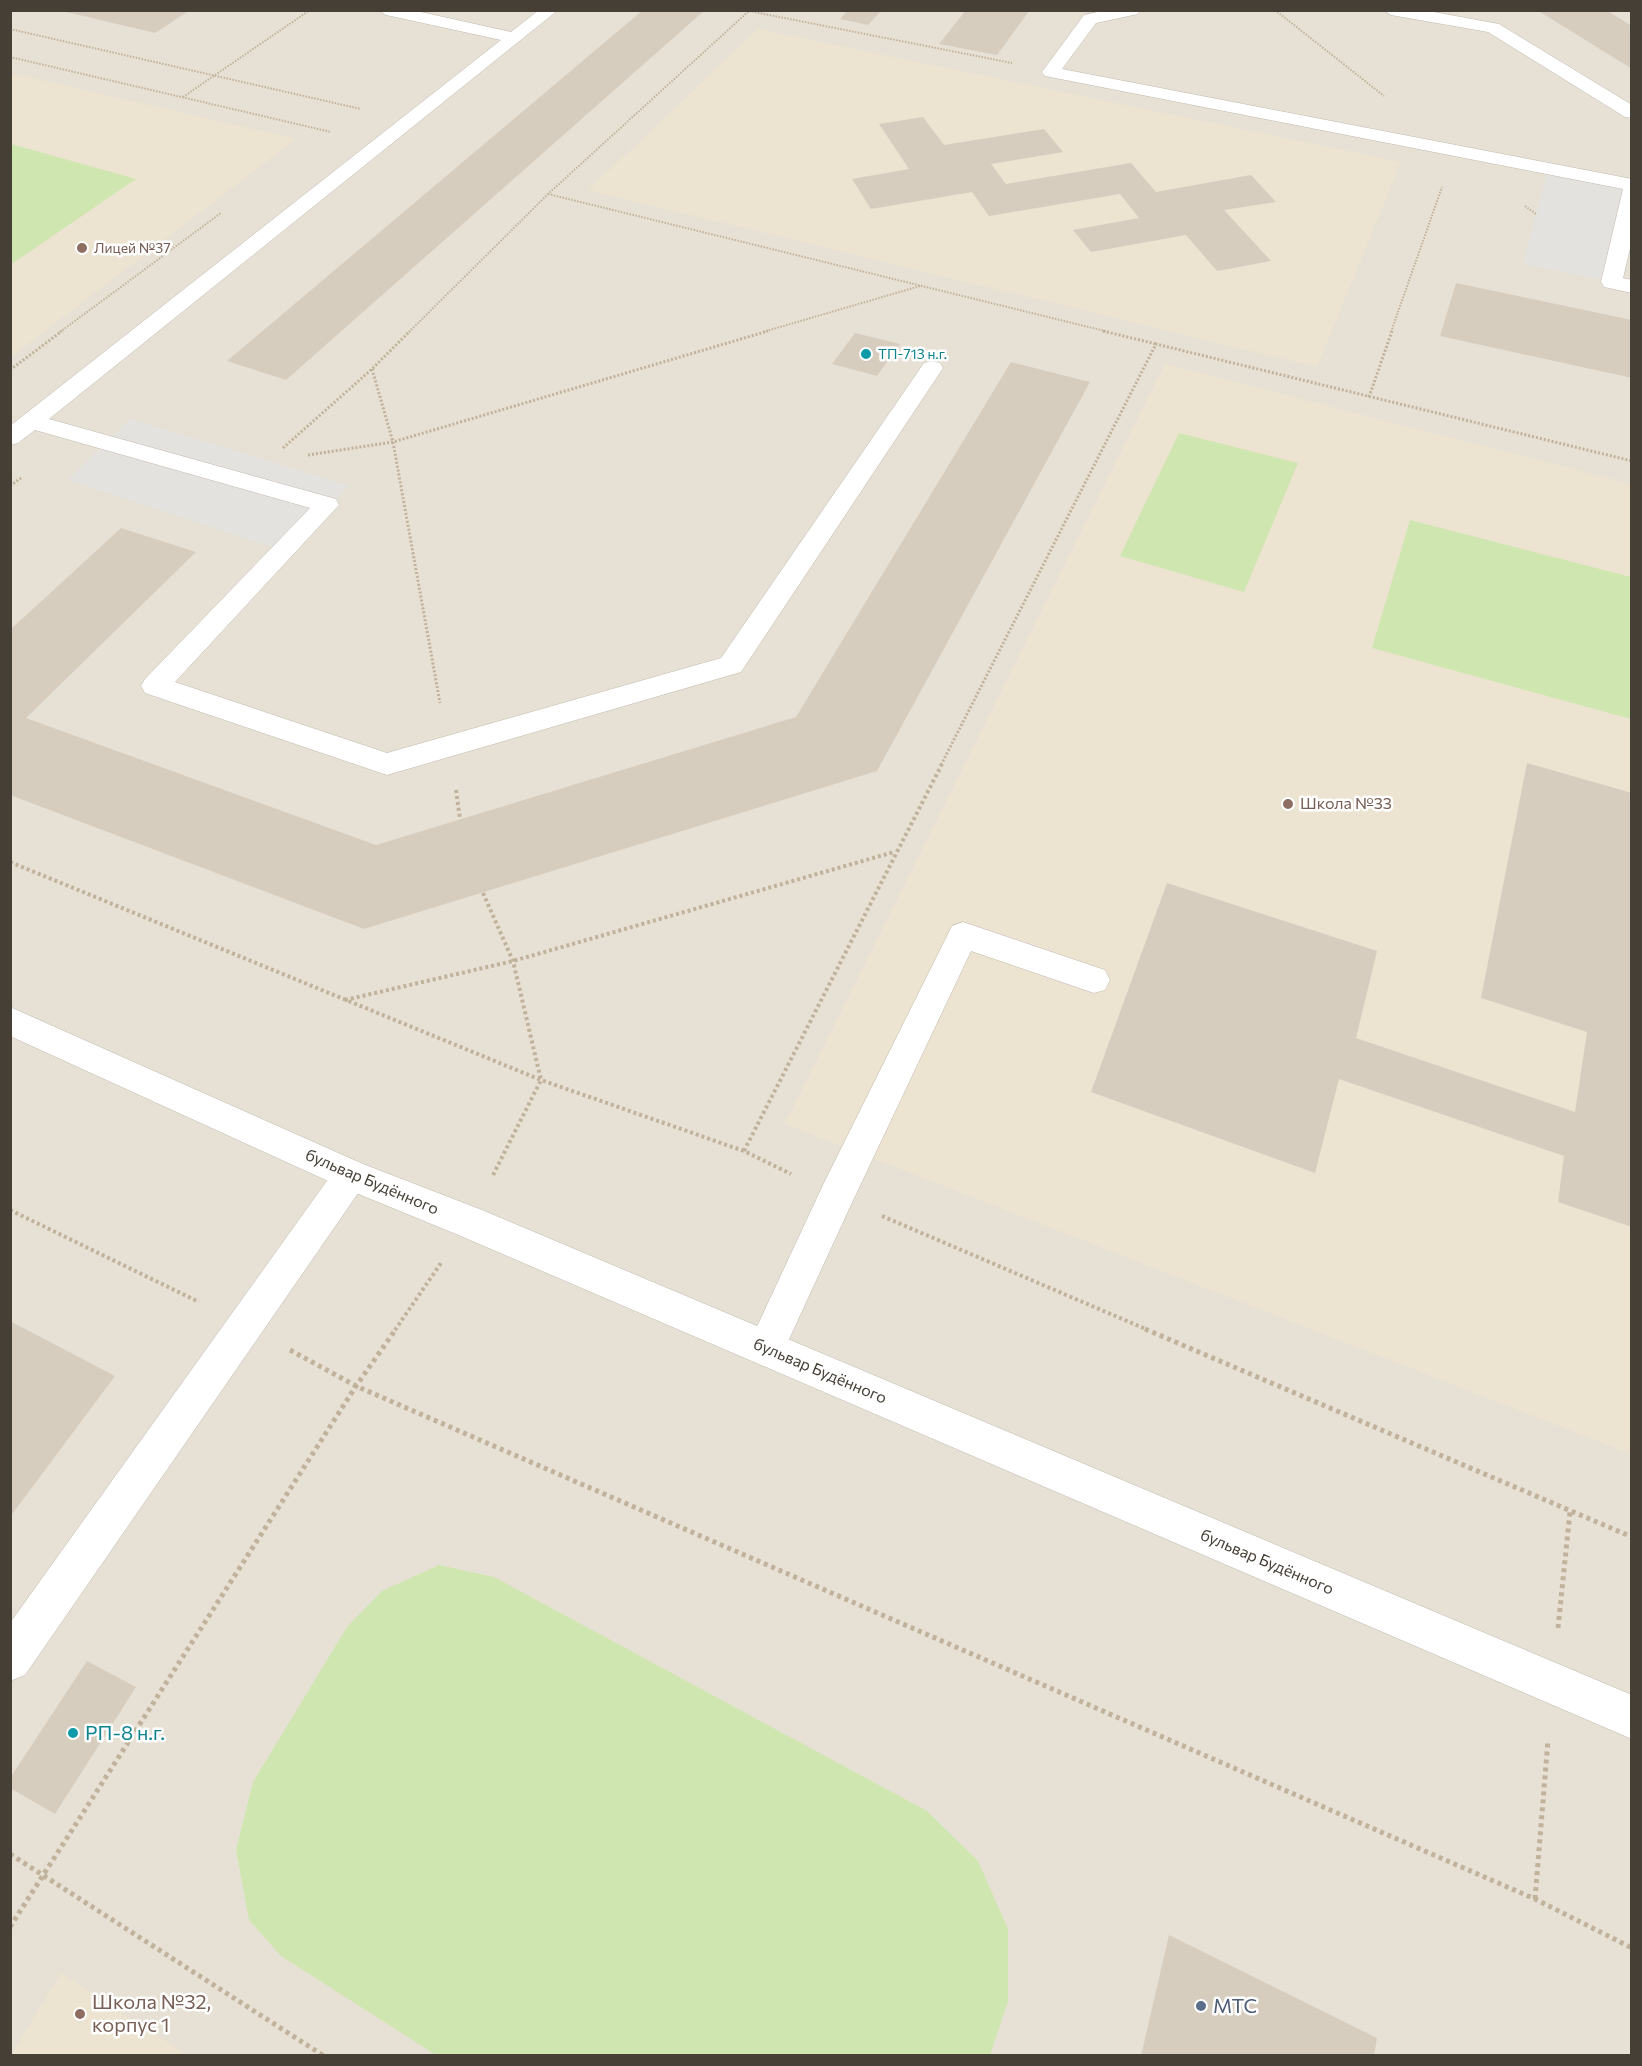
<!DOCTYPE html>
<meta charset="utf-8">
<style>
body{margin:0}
#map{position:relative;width:1642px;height:2066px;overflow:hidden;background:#f3efe7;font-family:Commissioner,sans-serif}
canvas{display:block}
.frame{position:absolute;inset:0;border:12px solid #463f36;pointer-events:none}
</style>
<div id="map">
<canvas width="1642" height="2066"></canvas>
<div class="frame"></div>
</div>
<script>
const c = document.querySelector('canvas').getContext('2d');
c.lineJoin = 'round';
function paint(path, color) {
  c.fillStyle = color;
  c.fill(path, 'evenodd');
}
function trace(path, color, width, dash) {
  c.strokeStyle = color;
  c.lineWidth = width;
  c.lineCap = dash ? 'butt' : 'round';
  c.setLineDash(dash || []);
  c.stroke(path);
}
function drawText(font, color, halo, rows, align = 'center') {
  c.font = font + ' Commissioner,sans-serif';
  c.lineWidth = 5;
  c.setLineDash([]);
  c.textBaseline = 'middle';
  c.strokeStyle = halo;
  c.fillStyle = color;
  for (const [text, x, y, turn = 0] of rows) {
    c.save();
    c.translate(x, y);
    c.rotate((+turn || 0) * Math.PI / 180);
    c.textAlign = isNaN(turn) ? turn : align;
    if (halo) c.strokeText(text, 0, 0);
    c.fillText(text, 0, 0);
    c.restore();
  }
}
paint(new Path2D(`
 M11,11h1620v2044h-1620z`), '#e7e1d5');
paint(new Path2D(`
 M758,29l643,133 -84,205 -729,-177z
 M11,73l285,66 -285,218z
 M1165,364l466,120v970l-846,-330z
 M61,1973l126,82h-176z`), '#ece3d1');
paint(new Path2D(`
 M11,144l125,35 -123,84h-3z
 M1179,433l119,30 -54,129 -124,-36z
 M1410,520l221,57v142l-259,-71z
 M439,1565l55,12 433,234 51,50 30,68v72l-18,54h-554l-155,-99 -32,-36 -13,-70 17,-68 94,-155 35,-36z`), '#d0e6b0');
paint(new Path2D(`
 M1548,169l83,16 -19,97 -89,-18z
 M130,419l139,42 80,25 -64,65 -217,-71z`), '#e4e2df');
paint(new Path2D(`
 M58,10h132l-35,23z
 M643,10h62l-419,370 -59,-19z
 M848,10h34l-14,15 -28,-6z
 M966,10h64l-33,45 -58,-11z
 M1537,10h69l26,16v43z
 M923,117l21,28 100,-16 19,23 -72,12 15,20 125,-21 25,29 95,-17 25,27 -52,8 47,51 -54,10 -31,-36 -95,17 -18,-22 66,-12 -19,-24 -131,22 -17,-24 -101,17 -19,-30 57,-10 -30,-45z
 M1456,283l176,37v58l-192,-42z
 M855,333l45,11 -23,32 -45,-12z
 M1011,362l79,20 -213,389 -513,158 -354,-134v-165l111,-102 75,24 -170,166 350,127 420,-128z
 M1527,763l105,30v434l-74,-25 6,-46 -225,-77 -24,94 -224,-81 76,-209 210,68 -21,87 219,74 12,-80 -106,-34z
 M10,1321l105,55 -105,141z
 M87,1661l49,26 -81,127 -45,-26v-10z
 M1169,1935l208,103 -3,18h-233z`), '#d7cdbf');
const service = new Path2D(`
 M378,10h34l99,22 28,-22h19l-509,409 287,80 3,6 -164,177 212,71 334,-95 203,-295 8,-2 8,2 3,5 -202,304 -354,103 -242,-82 -4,-7 4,-7 165,-171 -275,-78 -17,13 -8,2v-19l491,-386 -115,-25z
 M1106,10h34l-2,4 -42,9 -34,46 570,110v61l-9,38 9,2v13l-28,-6 -3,-5 22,-93 -578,-113 -3,-4 42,-57z
 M1383,10h40l76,14 133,81v13l-7,-1 -137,-85 -97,-17z
 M963,922l142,48 5,10 -5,10 -11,3 -123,-42 -122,258 -70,152 -13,6 -13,-6 -6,-13 76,-163 129,-259z
 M351,1159l12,5 6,11 -6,11 -338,489 -15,6v-58l329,-459z`);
const minor = new Path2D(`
 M10,1007l353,157 119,46 1150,485v44l-1176,-505 -117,-48 -329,-150z`);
trace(service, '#c1b9ad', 1);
trace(minor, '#c1b9ad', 1);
trace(new Path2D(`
 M1275,10l109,86
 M749,11l263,52
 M10,29l351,80
 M10,57l321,75
 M183,97l127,-87
 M548,194l561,138
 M1525,206l11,8
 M60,332l161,-119
 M409,332l139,-138 202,-184
 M763,332l157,-46
 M1391,332l51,-145`), '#c0b29b', 2, [1.5, 1.5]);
trace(new Path2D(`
 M1103,331l53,13
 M372,369l21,73 47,261
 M10,370l52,-39
 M1369,397l23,-66
 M283,448l89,-79 38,-38
 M308,455l85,-13 375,-111
 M10,486l11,-8
 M941,765l215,-421 476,117`), '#c0b29b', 3, [2, 2]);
trace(new Path2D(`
 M456,790l4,29
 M10,862l531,218 203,71 47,23
 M483,893l30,68 28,119 -49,97
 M345,1000l168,-39 381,-109
 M744,1151l198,-387
 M10,1210l189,92
 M882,1216l266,114
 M395,1330l46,-67`), '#c0b29b', 4, [3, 3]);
trace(new Path2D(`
 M1145,1329l487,208
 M290,1350l66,36 1179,513 97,49
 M1558,1628l12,-116
 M10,1854l314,202
 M1535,1899l13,-159
 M10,1927l346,-541 40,-57`), '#c0b29b', 5, [4, 4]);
paint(service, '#fff');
paint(minor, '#fff');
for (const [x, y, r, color] of [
 [82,248,6,"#8d6e63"],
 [866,354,6,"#0f9aa8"],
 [1288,804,6,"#8d6e63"],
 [73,1733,6,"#0f9aa8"],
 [1201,2006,6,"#5c6f8a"],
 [80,2014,6,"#8d6e63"]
]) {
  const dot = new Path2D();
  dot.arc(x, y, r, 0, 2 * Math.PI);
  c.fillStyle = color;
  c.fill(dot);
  trace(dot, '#fff', 2);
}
drawText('14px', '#785e54', '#fff', [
 ["Лицей №37",94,248]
], 'left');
drawText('14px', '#0d838f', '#fff', [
 ["ТП-713 н.г.",878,354]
], 'left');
drawText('16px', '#785e54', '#fff', [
 ["Школа №33",1300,804]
], 'left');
drawText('16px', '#463f36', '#fff', [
 ["бульвар Будённого",372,1182,23],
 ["бульвар Будённого",820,1371,23],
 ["бульвар Будённого",1267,1562,23]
]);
drawText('20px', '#0d838f', '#fff', [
 ["РП-8 н.г.",85,1733]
], 'left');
drawText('20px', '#785e54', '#fff', [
 ["Школа №32,",92,2002],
 ["корпус 1",92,2025]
], 'left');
drawText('20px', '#4e5e75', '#fff', [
 ["МТС",1213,2006]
], 'left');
</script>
